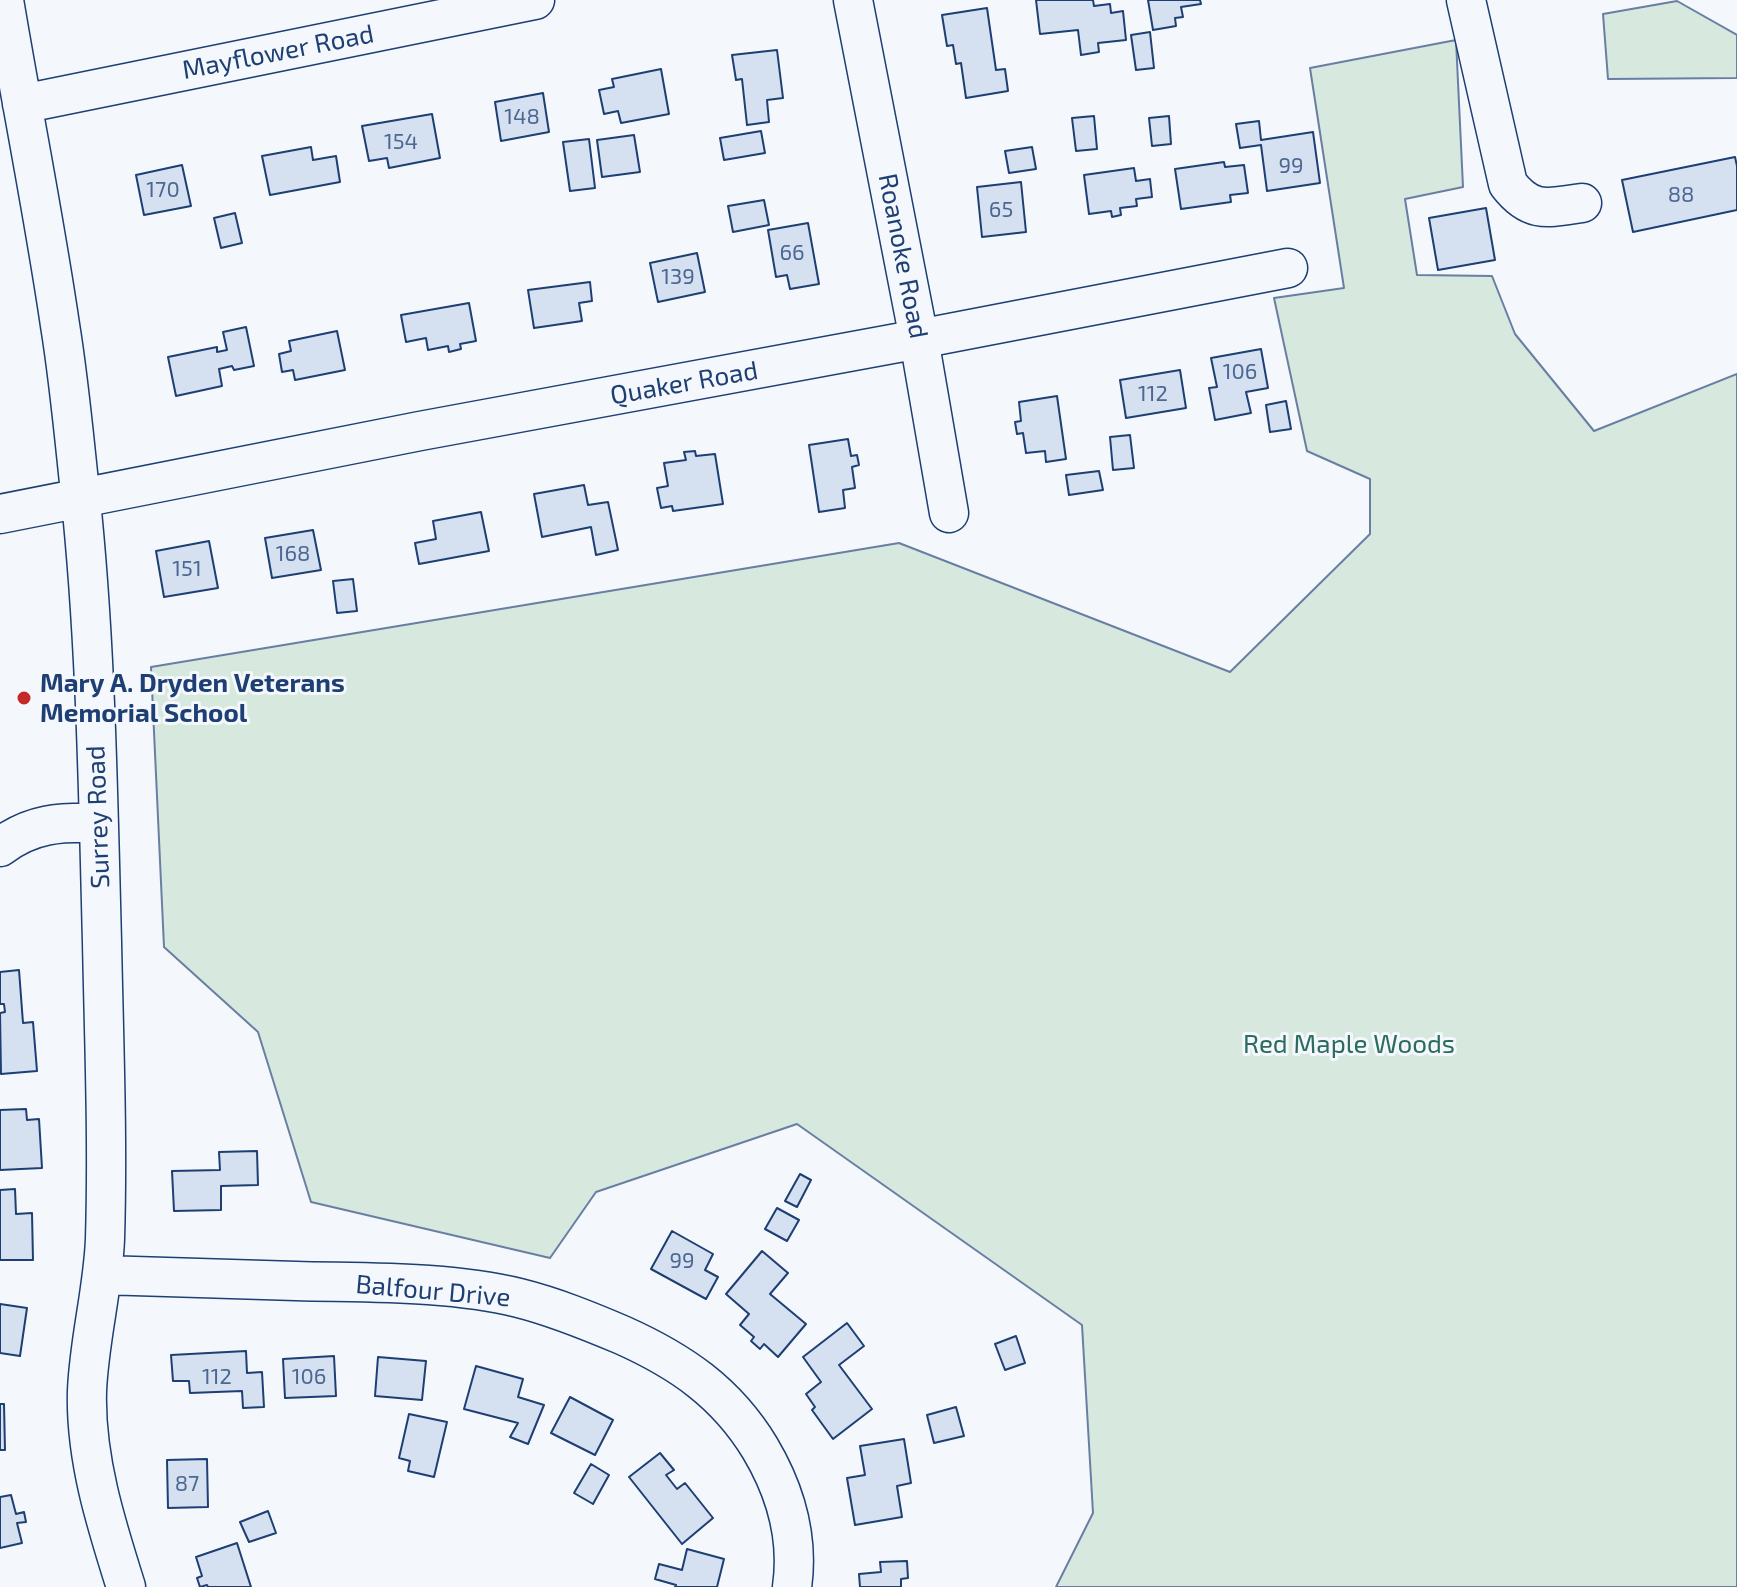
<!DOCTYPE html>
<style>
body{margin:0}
canvas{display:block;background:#f4f7fb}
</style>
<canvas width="1737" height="1587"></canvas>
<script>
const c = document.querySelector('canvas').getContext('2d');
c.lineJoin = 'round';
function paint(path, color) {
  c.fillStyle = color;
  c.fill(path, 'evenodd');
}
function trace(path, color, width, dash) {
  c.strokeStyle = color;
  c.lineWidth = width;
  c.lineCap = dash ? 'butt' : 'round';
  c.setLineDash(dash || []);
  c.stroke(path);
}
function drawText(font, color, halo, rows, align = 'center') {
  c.font = font + ' "Exo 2",sans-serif';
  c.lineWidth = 6;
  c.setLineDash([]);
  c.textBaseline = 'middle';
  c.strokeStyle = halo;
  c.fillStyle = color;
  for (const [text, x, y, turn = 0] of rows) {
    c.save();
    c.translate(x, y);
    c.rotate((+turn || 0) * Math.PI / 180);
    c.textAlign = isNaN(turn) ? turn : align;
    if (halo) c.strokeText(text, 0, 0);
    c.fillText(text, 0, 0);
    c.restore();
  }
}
const green = new Path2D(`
 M1677,1l60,34v43l-129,1 -5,-65z
 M1456,40l7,147 -58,12 12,76 75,1 23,58 79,97 143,-57v1213h-681l37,-74 -11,-188 -285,-201 -201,68 -46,66 -239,-56 -53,-170 -94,-85 -13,-280 748,-124 331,129 140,-138v-55l-63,-28 -33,-153 70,-10 -34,-220z`);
paint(green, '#d7e8df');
trace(green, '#687fa3', 2);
const building = new Path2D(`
 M1036,0h57l1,6 16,-2 1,9 12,-2 3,29 -28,3 1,9 -18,3 -3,-25 -38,4z
 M1148,0h52l1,4 -20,3 2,10 -8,1 1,8 -23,4z
 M987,8l9,62 9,-1 3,22 -42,7 -5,-35 -5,1 -3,-19 -6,1 -5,-31z
 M1150,32l4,36 -18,2 -5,-35z
 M777,50l6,48 -16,2 2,22 -22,3 -5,-46 -6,1 -4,-25z
 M661,69l8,45 -48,9 -3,-12 -14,3 -5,-24 15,-3 -2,-8z
 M543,93l6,39 -48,9 -6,-39z
 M432,114l8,44 -51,10 -2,-10 -18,3 -7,-35z
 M1094,116l3,33 -21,2 -4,-33z
 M1169,116l2,28 -19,2 -3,-28z
 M1259,121l2,19 52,-8 7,51 -53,8 -6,-46 -21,3 -4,-24z
 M761,131l4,22 -41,7 -4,-22z
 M634,135l6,37 -38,5 -5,-37z
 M589,139l6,49 -25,3 -7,-49z
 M311,147l2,13 23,-4 4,26 -70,13 -8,-39z
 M1032,147l4,22 -27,4 -4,-22z
 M1735,157l2,9v44l-104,22 -11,-52z
 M1224,162l1,5 19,-2 4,28 -18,2 1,7 -50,7 -6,-40z
 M182,165l9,41 -47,9 -8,-40z
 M1134,168l2,13 14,-2 2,18 -16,2 1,7 -17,2 1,7 -9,2 -1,-6 -22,3 -5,-39z
 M1021,182l5,50 -44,5 -5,-50z
 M764,200l5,25 -36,7 -5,-26z
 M1486,208l9,52 -57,10 -9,-52z
 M235,213l7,30 -21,5 -7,-30z
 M808,223l11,61 -29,5 -3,-14 -11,2 -8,-47z
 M697,253l8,39 -47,10 -8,-39z
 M590,282l2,19 -13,2 3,18 -48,7 -6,-38z
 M469,303l7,38 -16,3 1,5 -12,3 -1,-6 -20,4 -2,-12 -20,4 -5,-27z
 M246,327l8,39 -20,4 -2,-4 -13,3 3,17 -46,10 -8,-39 49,-10v5l10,-2 -4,-18z
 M337,331l8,39 -50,10 -2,-10 -11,2 -3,-18 12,-3 -2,-10z
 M1261,349l7,39 -22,4 5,21 -36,7 -6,-32 8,-1 -6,-29z
 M1180,370l6,38 -60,10 -6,-38z
 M1057,396l9,63 -20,3 -1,-11 -19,2 -3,-20 -6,1 -2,-12 6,-1 -2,-19z
 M1286,401l5,28 -21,3 -4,-27z
 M1130,435l4,33 -21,2 -3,-33z
 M848,439l3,17 6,-1 2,10 -7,2 3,21 -12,2 2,18 -26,4 -10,-67z
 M695,451l1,5 19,-2 8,50 -50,7 -1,-5 -11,2 -4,-20 11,-2 -4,-23 22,-3 -2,-8z
 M1099,471l4,19 -34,5 -3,-20z
 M584,485l4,20 20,-3 10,48 -22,5 -5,-28 -49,10 -8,-43z
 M481,512l8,39 -70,13 -4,-21 21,-4 -3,-18z
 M313,530l8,40 -49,8 -7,-40z
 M209,541l9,47 -54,9 -8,-46z
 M353,579l4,32 -20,2 -4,-32z
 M19,970l4,53 10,-1 4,49 -36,3 -1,-61 5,-1 -1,-8h-4v-32z
 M26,1109l1,11 12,-1 3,49 -42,2v-60z
 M257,1151l1,34 -37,1v24l-47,1 -2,-40 48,-1 -1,-18z
 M800,1174l11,6 -14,27 -12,-6z
 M15,1189l1,25 16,-1 1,47h-33v-70z
 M777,1208l22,12 -12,21 -22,-12z
 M672,1231l41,23 -8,16 13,7 -12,22 -55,-30z
 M762,1251l26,22 -18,21 36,30 -28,33 -14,-13 -4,5 -9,-8 3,-4 -14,-12 9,-11 -23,-20z
 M0,1304l27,4 -7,48 -20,-3z
 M847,1323l17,23 -25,19 33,44 -39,30 -21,-29 3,-3 -9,-13 15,-12 -18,-25z
 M1016,1336l9,27 -20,7 -10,-26z
 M246,1351l1,22 15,-1 2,35 -21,1 -1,-17 -52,2 -1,-12h-16l-2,-26z
 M334,1356l2,40 -51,2 -2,-39z
 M378,1357l48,4 -4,39 -47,-4z
 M476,1366l47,13 -5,18 26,8 -16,39 -18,-7 8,-14 -54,-14z
 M570,1397l43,23 -18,35 -44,-22z
 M0,1404h4l1,46h-5z
 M956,1407l8,29 -30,7 -7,-28z
 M409,1414l38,8 -13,55 -26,-6 2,-10 -11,-3z
 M904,1439l7,44 -14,3 5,31 -47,8 -8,-47 18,-3 -5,-29z
 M660,1453l14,17 -8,5 11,14 8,-6 28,35 -31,26 -53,-67z
 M207,1459l1,48 -40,1 -1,-48z
 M591,1464l18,11 -16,29 -19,-11z
 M11,1495l5,19 8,-2 2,10 -9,1 5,20 -22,5v-51z
 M268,1511l8,22 -27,9 -9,-20z
 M237,1543l14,44h-43l-1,-2 -7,2 -3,-9 5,-2 -6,-19z
 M687,1549l37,10 -7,28h-42l1,-2 -21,-6 4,-15 23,6z
 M907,1561l1,17 -7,1v8h-41l-1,-13 22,-2 -1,-10z`);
paint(building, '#d5e0f0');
trace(building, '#1d3f73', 2);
const minor = new Path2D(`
 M4,0c18,108 40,216 56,325 9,55 14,111 20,167 16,149 18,300 22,450 2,99 6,198 3,297 -2,51 -16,101 -18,152 -2,67 19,133 39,196
 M853,0l66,339 30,174
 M1466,0l42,184c23,30 40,24 74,19
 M22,104l513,-104
 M0,514l420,-83 499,-92 369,-71
 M0,847c32,-24 60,-25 98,-24
 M102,1275c65,2 130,4 194,6 73,2 153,0 223,17 36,9 70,23 103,37 58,26 104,57 138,113 25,42 39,90 32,139`);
trace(minor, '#1d3f73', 41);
trace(minor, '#f4f7fb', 38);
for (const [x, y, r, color] of [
 [24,698,8,"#c62828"]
]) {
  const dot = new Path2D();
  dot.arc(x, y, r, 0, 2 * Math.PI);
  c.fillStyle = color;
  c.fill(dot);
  trace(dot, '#f4f7fb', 3);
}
drawText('22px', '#4b6792', null, [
 ["148",522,117],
 ["154",401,142],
 ["99",1291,166],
 ["170",163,190],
 ["88",1681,195],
 ["65",1001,210],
 ["66",792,253],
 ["139",678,277],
 ["106",1240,372],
 ["112",1153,394],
 ["168",293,554],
 ["151",187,569],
 ["99",682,1261],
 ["112",217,1377],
 ["106",309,1377],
 ["87",187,1484]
]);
drawText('26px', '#1d3f73', '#f4f7fb', [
 ["Mayflower Road",278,52,-11],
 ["Roanoke Road",903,256,79],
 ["Quaker Road",684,383,-10],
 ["Surrey Road",98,817,-92],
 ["Balfour Drive",433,1291,5]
]);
drawText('bold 26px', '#1d3f73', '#f4f7fb', [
 ["Mary A. Dryden Veterans",40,683],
 ["Memorial School",40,713]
], 'left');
drawText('26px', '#2c6c60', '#f4f7fb', [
 ["Red Maple Woods",1349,1044]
]);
</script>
